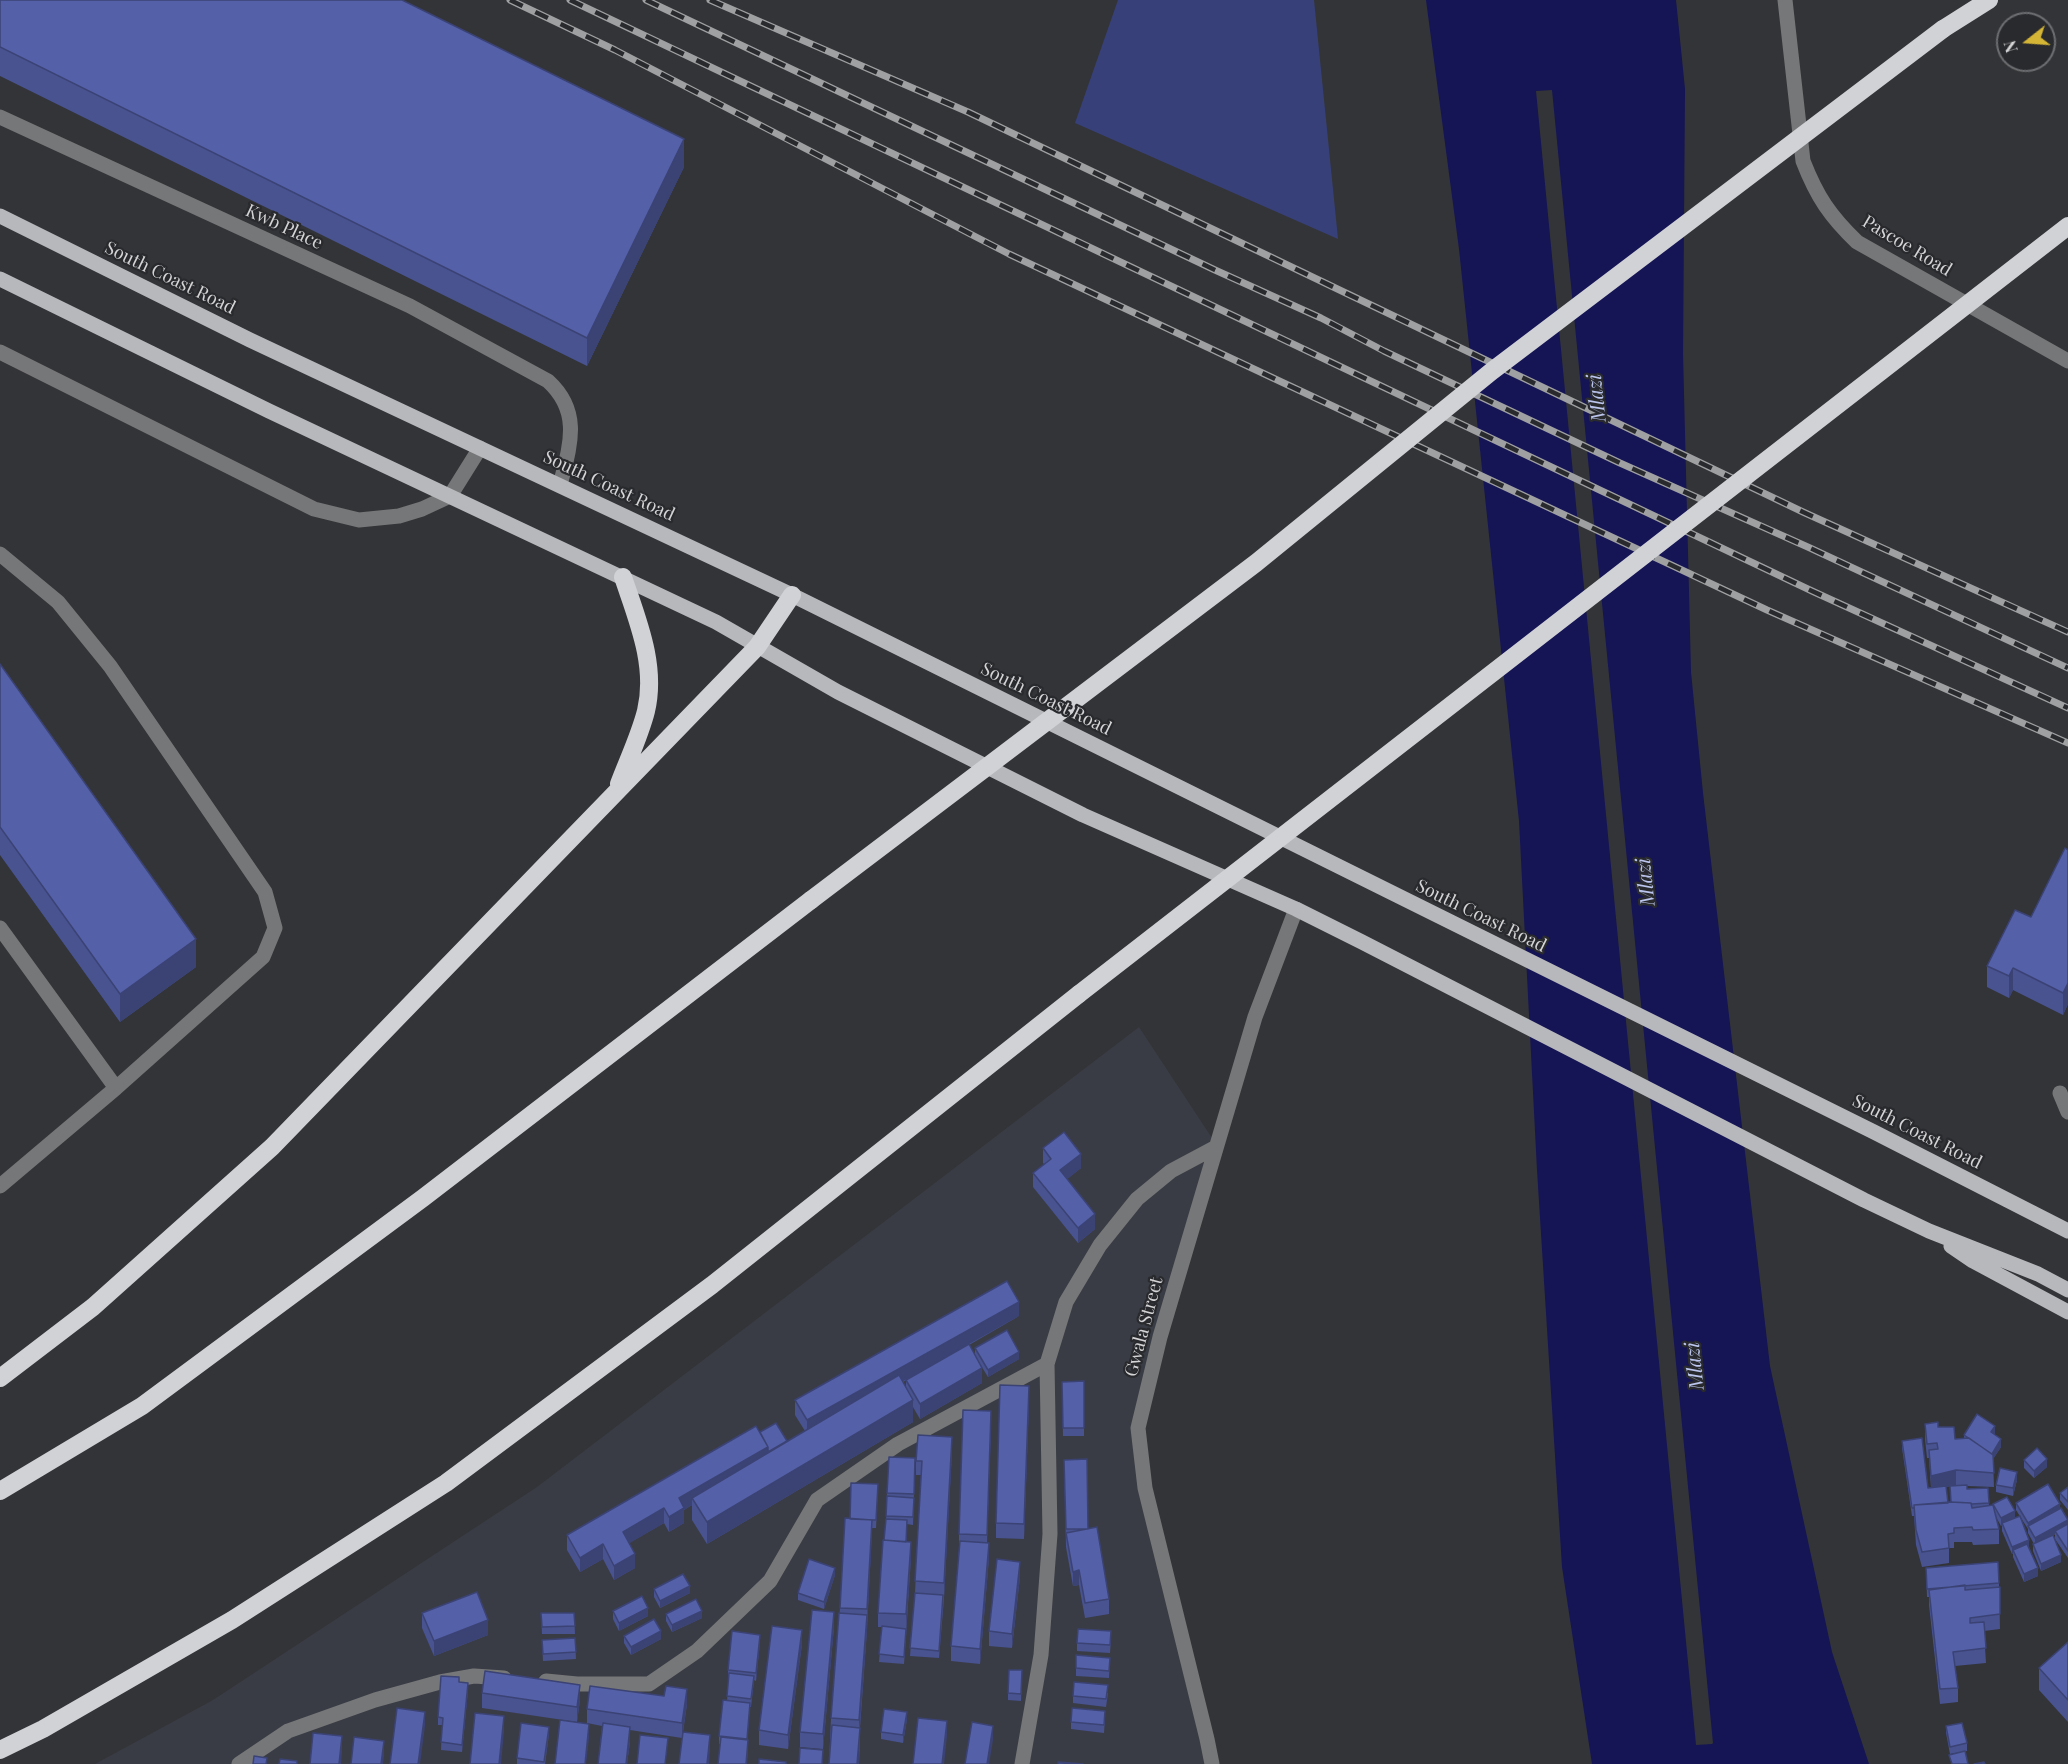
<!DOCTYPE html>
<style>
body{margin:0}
#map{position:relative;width:2068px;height:1764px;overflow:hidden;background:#333437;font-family:"Playfair Display",serif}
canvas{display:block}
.north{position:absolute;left:1996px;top:12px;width:60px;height:60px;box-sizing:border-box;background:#292a2d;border:2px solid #6d6e71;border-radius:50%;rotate:253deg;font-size:16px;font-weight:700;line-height:24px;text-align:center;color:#d4d4d6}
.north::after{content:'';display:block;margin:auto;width:21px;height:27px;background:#d4b535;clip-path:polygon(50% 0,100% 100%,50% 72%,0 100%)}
</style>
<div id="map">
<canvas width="2068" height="1764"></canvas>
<div class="north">N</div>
</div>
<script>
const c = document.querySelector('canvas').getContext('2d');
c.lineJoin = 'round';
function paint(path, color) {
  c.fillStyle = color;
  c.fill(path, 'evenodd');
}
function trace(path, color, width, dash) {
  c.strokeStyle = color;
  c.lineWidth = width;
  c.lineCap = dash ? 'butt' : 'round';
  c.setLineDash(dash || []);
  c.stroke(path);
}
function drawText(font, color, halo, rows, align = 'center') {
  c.font = font + ' "Playfair Display",serif';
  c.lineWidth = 4.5;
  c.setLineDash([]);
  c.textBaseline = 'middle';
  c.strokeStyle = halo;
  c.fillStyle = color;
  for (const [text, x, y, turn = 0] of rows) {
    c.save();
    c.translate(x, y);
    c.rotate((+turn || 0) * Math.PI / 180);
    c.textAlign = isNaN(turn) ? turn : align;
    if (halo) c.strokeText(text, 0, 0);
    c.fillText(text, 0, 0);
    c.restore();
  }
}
paint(new Path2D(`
 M1139,1027l77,117 -79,285 73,335h-1115l118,-64 324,-213z`), '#3a3c45');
paint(new Path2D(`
 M1118,0h196l24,239 -263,-116z`), '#384079');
paint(new Path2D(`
 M1426,0h250l9,89 -2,265 8,318 12,121 67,573 62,286 37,112h-277l-30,-197 -25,-397 -18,-349 -60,-572zM1552,90l161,1653 -1,1 -16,1 -160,-1654z`), '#151455');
trace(new Path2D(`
 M1785,0l18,161c14,36 27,55 54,81l211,119
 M0,117l410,189 138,75c34,31 22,65 12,104
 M0,352l314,157 45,11 40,-4 23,-7 28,-13 30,-48
 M0,554l58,48 52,64 155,226 10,36 -12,29 -147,131 -116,98
 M0,928l116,160
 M2060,1093l8,19
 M546,1681l31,3h72l48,-33 73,-70 47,-81 81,-56 149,-80
 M239,1764l49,-33 87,-31 65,-18 34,-6 30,2
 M1022,1764l19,-109 9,-121 -3,-170 19,-62 34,-57 37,-46 34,-28 45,-24
 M1212,1764l-5,-25 -62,-251 -7,-60 22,-91 95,-320 41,-108`), '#767778', 15);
trace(new Path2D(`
 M0,216l250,124 542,255 1082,537 194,99
 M0,279l269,132 447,211 122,70 245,123 213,94 66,33 502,258 65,31 109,43 30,16
 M1951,1246l22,15 95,51`), '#b7b8bb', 15);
trace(new Path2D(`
 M1943,29l46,-29
 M619,784c9,-24 21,-49 27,-73 11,-46 -9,-92 -23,-134
 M0,1378l93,-71 179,-160 485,-500 35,-52
 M0,1491l142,-85 281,-208 388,-298
 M0,1750l43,-21 189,-109 214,-137 266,-198 367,-291`), '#d1d2d6', 18);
const rail = new Path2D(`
 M510,0l105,50 394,204 758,356 301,133
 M570,0l1242,591 256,117
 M646,0l569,270 106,48 63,33 236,112 190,85 258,120
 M710,0l258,112 835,400 265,120`);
trace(rail, '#9fa0a2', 7);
trace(rail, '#292a2d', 4.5, [14]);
trace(new Path2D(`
 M811,900l445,-337 236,-192 451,-342
 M1079,994l989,-768`), '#d1d2d6', 18);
paint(new Path2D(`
 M0,0l684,167 -97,199 -587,-290z
 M0,664l196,303 -76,55 -120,-167z
 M2068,850v154l-5,11 -50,-25 -4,8 -22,-11v-21l44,-49z
 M1043,1148l38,20 -14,11 28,50 -17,14 -45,-56v-14l11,-9 -1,-1z
 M1019,1316l-50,29 6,11v-8l44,11 -31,18 -11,-18 5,24 -62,36 -7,-12v15l-206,122 -15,-24v-15l-8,5v13l-15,9 -5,-9 -35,20 6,25 -21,12 -11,-21 -23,13 -13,-22v-15l193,-103 27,10 18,-11 -10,-16v-15zM953,1353l-47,27v8l-3,-6z
 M1084,1381v55h-21l-1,-54z
 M1029,1401l-5,138 -28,-1v-15z
 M1925,1424l13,3 17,12 9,-1v-3l31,-1 -1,1 7,12 -8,12 1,28 -27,-1v3l21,-1 1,18 4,-1 21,13 15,29 9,29 -14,6 -11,-25v-3h-1l-10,-23v-6l-1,1 -5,-9 3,12v15l-26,1 -1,-3h-18v6h-5v15l-27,4 -6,-22 -2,-29h-2l-10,-68v-7l26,47h3l-2,-30h-2l-2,-19zM1956,1485h6l-12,1 1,16 -3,1 -2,-16z
 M991,1426l-4,117 2,15 -9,106 -29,-3v-15l8,-97v-15z
 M952,1452l-8,146 -5,60 -29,-2 5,-63 6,-118h-5v-14z
 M915,1458l-2,67 -6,-1 -1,18 5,15 -5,79 -2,28 -25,-2 3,-35h-4v-14l8,-90 1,-30z
 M1064,1460l24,69 21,70v15l-24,4 -6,-33 -6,1 -7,-39z
 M2024,1460l23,7 -13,11 -10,-10z
 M2017,1480l-4,16 -17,-4v-7z
 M878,1484l-2,44h-4l-5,102 -7,98v14l-1,22h-30l2,-46 9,-110 10,-89z
 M2068,1487v23l-8,-10v-7z
 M2016,1503l44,5 8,12v38l-13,-19v-5l-2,2 8,26 -20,9 -8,-20v-7h1l-6,-11v-4l-12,-19z
 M1926,1568l73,15 1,46 -16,2 2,32 -31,3 3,22v14l-18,2 -11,-99v-8h-2z
 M835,1575l-11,34 -26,-9v-7z
 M1020,1577l-8,71 -23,-2v-15z
 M654,1589l36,4 -30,15 -6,-11z
 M613,1611l35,5 -29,15 -6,-12z
 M422,1613l66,22 -54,21 -12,-28z
 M574,1613l1,21h-33l-1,-20z
 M666,1614l36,4 -30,14 -6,-11z
 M834,1627l-11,122 -23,-2v-15z
 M624,1636l37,3 -30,16 -7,-12z
 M575,1638l1,21 -33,2 -1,-21z
 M1111,1638l-1,15 -33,-2v-8z
 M760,1642l-4,39 -2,-1 -3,27h-1l-3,33 1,15 -29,-11v-8l8,-35 2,-24h-1v-7z
 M2068,1642v80l-29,-32v-22z
 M802,1644l-14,105 -29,-4v-15z
 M1076,1655l34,3 -1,20 -33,-2z
 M1022,1670l-1,31 -13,-1v-7z
 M459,1682l9,8 -6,62 -21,-2 1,-25h-4v-8z
 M482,1693l98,7 -3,22 -95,-14z
 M1108,1693l-2,14 -33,-4v-7z
 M687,1704l-4,28 27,18 -28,-12 -52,-8v12l-3,22h-29l4,-38 -15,-3v-14z
 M1105,1718l-1,15 -33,-4v-7z
 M907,1719l-4,24 -22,-4v-7z
 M1946,1726l21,17v8l-17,3 -4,-21z
 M549,1734l-4,30h-28v-6z`), '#485390');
paint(new Path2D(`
 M684,139v28l-97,199v-28z
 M196,939v28l-76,55v-28z
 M2013,968v22l-4,8v-22z
 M2068,983v21l-5,11v-22z
 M1081,1154v14l-21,17v-15z
 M1095,1214v15l-17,14v-15z
 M1019,1302v14l-212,119v-15z
 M1019,1352v7l-31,18v-7z
 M982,1368v15l-62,36v-15z
 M1029,1386v15l-5,138v-15z
 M913,1400v22l-206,122v-22z
 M1995,1426v8l-4,6v-8z
 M952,1437v15l-8,146v-15z
 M2001,1439v8l-9,14v-7z
 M787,1441l-95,57v7l-8,5v13l-15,9v-15l10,-19 89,-51z
 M2047,1459v8l-13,11v-7z
 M1956,1470v15l-25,5v-14z
 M2017,1472v8l-4,16v-8z
 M2060,1504v7l-32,15v-3z
 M664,1508v15l-41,24v-15z
 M2015,1511v7l-14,8v-8z
 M872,1520v15l-5,89v-15z
 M2068,1520v7l-13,4v3l-20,12v-8z
 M2029,1540v7l-16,3v4h-1v-7z
 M911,1542v15l-5,72v-15z
 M989,1543v15l-9,106v-15z
 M603,1544v15l-23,13v-14z
 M635,1554v14l-21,12v-14z
 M2061,1555v7l-20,9v-7z
 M1020,1562v15l-8,71v-14z
 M835,1568v7l-11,34v-7z
 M2038,1568v8l-14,6v-8z
 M1079,1570v15l-6,1v-14z
 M690,1586v7l-30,15v-7z
 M648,1608v8l-29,15v-8z
 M702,1611v7l-30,14v-7z
 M834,1612v15l-11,122v-15z
 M867,1615v15l-8,105v-15z
 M488,1620v15l-54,21v-15z
 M802,1630v14l-14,105v-14z
 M661,1631v8l-30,16v-8z
 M760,1635v7l-4,39v-8z
 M468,1683v7l-6,62v-7z
 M580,1685v15l-3,22v-15z
 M687,1689v15l-5,34v-15z
 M425,1712v14l-5,38h-2z
 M907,1712v7l-4,24v-8z
 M504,1716v15l-3,33h-2z
 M947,1721v15l-3,28h-2z
 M589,1724v14l-3,26h-1z
 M993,1726v14l-4,24h-2z
 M549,1727v7l-5,30z
 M630,1727v15l-3,22h-1z
 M860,1728l-1,36h-2z
 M710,1735v15l-1,14h-2z
 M342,1736v15l-1,13h-2z
 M748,1740v15l-1,9h-1z
 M384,1741v14l-1,9h-2z`), '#3b4375');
const building = new Path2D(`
 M0,0h402l282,139 -97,199 -587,-291z
 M0,664l196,275 -76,55 -120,-167z
 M2065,848l3,2v133l-5,10 -50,-25 -4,8 -22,-10 28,-56 16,7z
 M1064,1132l17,22 -21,16 35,44 -17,14 -45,-55 18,-14 -8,-11z
 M1007,1281l12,21 -212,118 -12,-20z
 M1007,1330l12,22 -31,18 -13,-22z
 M969,1344l13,24 -62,36 -14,-24z
 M899,1375l14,25 -206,122 -15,-24z
 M1084,1381v47h-21l-1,-46z
 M1000,1385l29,1 -5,138 -28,-1z
 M963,1410l28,1 -4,124 -28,-1z
 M1977,1414l18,12 -4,6 10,7 -9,15 -28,-19z
 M1938,1422v5h16l1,12 14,-1 24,17 1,18 -38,-3 -25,6 -2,-26 9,-1 -1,-6 -10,1 -2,-20z
 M776,1423l11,18 -19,11v-5l-8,-15z
 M756,1426l12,21 -89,51 5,10 -15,9 -5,-9 -41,24 12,22 -21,12 -11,-22 -23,14 -13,-23z
 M918,1435l34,2 -8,146 -29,-2 7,-120h-6z
 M1922,1438l6,50 18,-2 2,17 -34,2v3h-2l-10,-67z
 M2037,1448l10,11 -13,12 -10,-11z
 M889,1457l26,1 -1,36 -27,-1z
 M1087,1459l1,70h-22l-2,-69z
 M2000,1468l17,4 -4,16 -17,-3z
 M851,1483l27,1 -2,36 -26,-1z
 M2048,1484l12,20 -32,19 -12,-20z
 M1967,1485v4l21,-1 1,15 -18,1v-1l-20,-1 -1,-16z
 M2068,1487v15l-8,-9z
 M887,1496l27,2 -1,19 -27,-1z
 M2007,1497l8,14 -14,7 -8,-14z
 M1950,1502l21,1 1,5 21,-3 6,24 -26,1 -1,-3 -18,1v5l-6,1 1,14 -27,4 -6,-22 -2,-25z
 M2061,1508l7,12 -33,18 -7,-12z
 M2020,1516l9,24 -17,7 -10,-24z
 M845,1518l27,2 -5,89 -27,-1z
 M886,1519l21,1 -1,22 -22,-2z
 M2068,1524v27l-13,-20z
 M1097,1527l12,72 -24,4 -6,-33 -6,2 -7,-39z
 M2053,1535l8,20 -20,9 -8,-20z
 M883,1540l28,2 -5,72 -28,-1z
 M960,1541l29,2 -9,106 -29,-3z
 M2027,1544l11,24 -14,6 -11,-24z
 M809,1559l26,9 -11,34 -26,-9z
 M997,1559l23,3 -8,72 -23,-3z
 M1998,1562l1,21 -72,6 -1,-21z
 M683,1574l7,12 -30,15 -6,-12z
 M1965,1585v5l35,-3v27l-30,4v5l14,-1 2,26 -33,4 5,36 -18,1 -11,-99z
 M477,1592l11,28 -54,21 -12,-28z
 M915,1593l28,2 -4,56 -29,-3z
 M642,1596l6,12 -29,15 -6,-12z
 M696,1599l6,12 -30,14 -6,-11z
 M812,1610l22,2 -11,122 -23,-2z
 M541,1613h33l1,13 -33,1z
 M839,1613l28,2 -8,105 -28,-2z
 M654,1619l7,12 -30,16 -7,-11z
 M772,1626l30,4 -14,105 -29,-5z
 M882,1626l24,3 -2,28 -25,-3z
 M1078,1629l33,2 -1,14 -33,-2z
 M732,1631l28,4 -4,38 -28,-3z
 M575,1638l1,14 -33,2 -1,-14z
 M2068,1642v58l-29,-32z
 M1076,1655l34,3 -1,13 -33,-3z
 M1009,1670h13l-1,24 -13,-1z
 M485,1671l95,14 -3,22 -95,-14z
 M729,1673l25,3 -3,23 -24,-3z
 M441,1676l18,1v5l9,1 -6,62 -21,-3 2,-24 -5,-1z
 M1074,1682l34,3 -2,14 -33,-3z
 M590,1686l74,10 2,-10 21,3 -5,34 -95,-14z
 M723,1700l27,3 -3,36 -28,-3z
 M397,1708l28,4 -7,52h-28z
 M1072,1708l33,3 -1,14 -33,-3z
 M884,1709l23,3 -4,23 -22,-3z
 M475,1713l29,3 -5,48h-29z
 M918,1718l29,3 -5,43h-29z
 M560,1720l29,4 -4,40h-30z
 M972,1722l21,4 -6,38h-22z
 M521,1723l28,4 -5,35 -27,-4z
 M603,1723l27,4 -4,37h-28z
 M1962,1723l5,20 -17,4 -4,-21z
 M832,1725l28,3 -3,36h-28z
 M683,1732l27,3 -3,29h-28z
 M313,1733l29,3 -3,28h-29z
 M640,1735l28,3 -3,26h-28z
 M354,1737l30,4 -3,23h-30z
 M721,1737l27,3 -2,24h-28z
 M800,1748l23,2 -1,14h-23z
 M1965,1751l3,13h-16l-3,-9z
 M254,1756l13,2 -1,6h-13z
 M280,1759l17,2v3h-18z
 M759,1759l27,3v2h-27z
 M1058,1762l25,2h-25z
 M1984,1762l1,2h-11z`);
paint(building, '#5460a7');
trace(building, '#3b4375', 1.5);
drawText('18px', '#d4d4d6', '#292a2d', [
 ["Kwb Place",284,227,25],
 ["Pascoe Road",1907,246,31],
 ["South Coast Road",170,278,26],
 ["South Coast Road",609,486,25],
 ["South Coast Road",1046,699,26],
 ["South Coast Road",1481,916,26],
 ["South Coast Road",1917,1132,27],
 ["Gwala Street",1144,1327,-75]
]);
drawText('italic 20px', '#bbc5ed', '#292a2d', [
 ["Mlazi",1597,398,-96],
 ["Mlazi",1646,882,-96],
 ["Mlazi",1695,1366,-96]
]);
</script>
